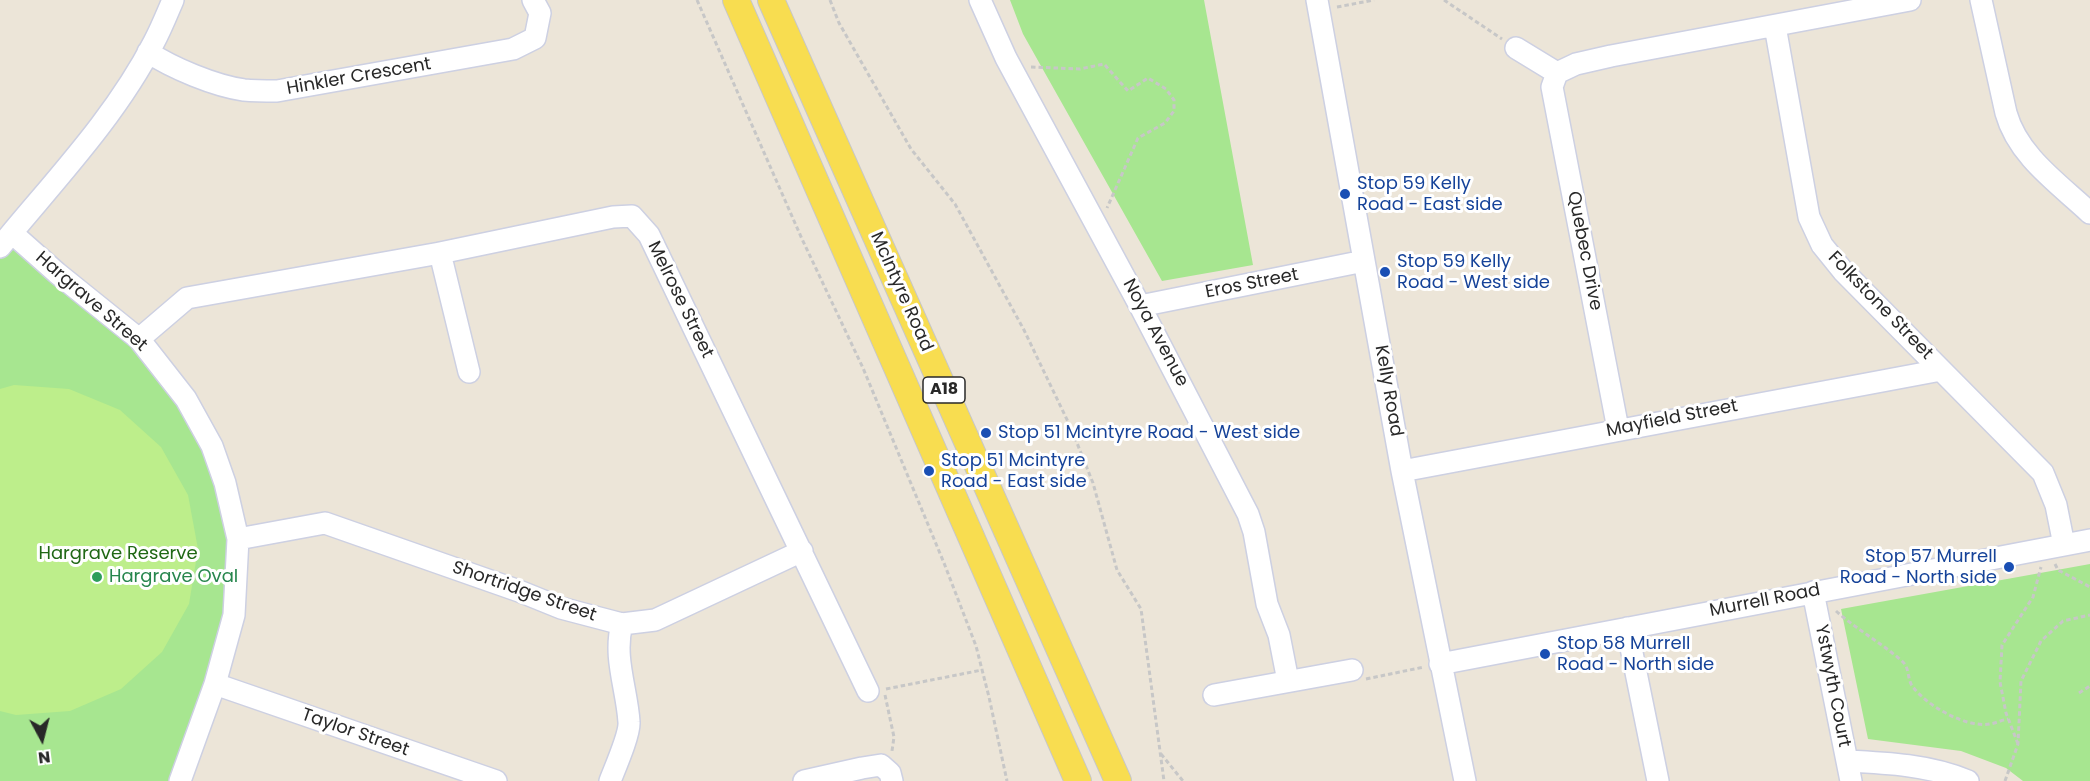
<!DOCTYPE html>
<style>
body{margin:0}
#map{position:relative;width:2090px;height:781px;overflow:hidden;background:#ece5d8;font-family:Poppins,sans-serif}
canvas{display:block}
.north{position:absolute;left:12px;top:709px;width:60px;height:60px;-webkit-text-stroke:4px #fff;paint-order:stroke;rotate:173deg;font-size:16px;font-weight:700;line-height:24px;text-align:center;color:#282828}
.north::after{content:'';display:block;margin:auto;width:21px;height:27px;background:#282828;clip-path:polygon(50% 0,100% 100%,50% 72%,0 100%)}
</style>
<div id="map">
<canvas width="2090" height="781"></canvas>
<div class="north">N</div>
</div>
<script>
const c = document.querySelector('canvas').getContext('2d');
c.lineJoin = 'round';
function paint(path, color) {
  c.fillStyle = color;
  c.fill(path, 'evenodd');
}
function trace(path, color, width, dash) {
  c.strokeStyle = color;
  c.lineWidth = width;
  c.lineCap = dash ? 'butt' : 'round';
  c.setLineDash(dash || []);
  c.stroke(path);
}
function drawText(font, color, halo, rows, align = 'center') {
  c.font = font + ' Poppins,sans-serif';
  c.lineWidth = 6;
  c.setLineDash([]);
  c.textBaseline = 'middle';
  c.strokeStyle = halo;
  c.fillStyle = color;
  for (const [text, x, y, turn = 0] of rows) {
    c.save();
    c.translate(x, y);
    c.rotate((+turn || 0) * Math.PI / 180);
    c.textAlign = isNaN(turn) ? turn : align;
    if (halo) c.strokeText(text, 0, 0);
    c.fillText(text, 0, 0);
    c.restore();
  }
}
paint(new Path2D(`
 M1010,0h194l49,265 -91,16 -139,-247z
 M12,233l127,106 86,144 9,132 -54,166h-180v-534z
 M2090,564v217h-67l-17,-13 -45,-17 -93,-12 -27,-130z`), '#a7e690');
paint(new Path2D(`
 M14,385l55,4 51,21 41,37 27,48 10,54 -9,55 -27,48 -41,37 -51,22 -54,4 -16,-4v-322z`), '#bdee8b');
const minor = new Path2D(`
 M980,0l26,58 134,248 108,208 6,18 13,72 12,31 9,46
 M1317,0l85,471 63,310
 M1981,0l25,113c12,43 52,70 84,100
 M1775,26l34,191 13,28 21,26 200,202 13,32 8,40
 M1516,48l41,25
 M148,52c24,16 67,34 96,38 11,1 22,1 33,1l236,-42 22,-11 5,-25 -7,-13
 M12,233l45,40 82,66 47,60 26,47 13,37 13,56 -4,76 -19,69 -35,97
 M0,247c54,-66 115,-129 154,-205 7,-13 13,-28 19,-42
 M440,253l29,119
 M1140,306l224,-45
 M139,339l48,-41 253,-45 173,-36 19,-1 17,19 219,456
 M1618,429l-66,-342 5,-14 19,-9 35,-8 299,-56
 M1402,471l539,-101
 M238,539l87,-16 194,68 42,17 61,16 33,-4 147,-69
 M1813,592l38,189
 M1627,628l31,153
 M1440,664l650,-124
 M215,684l281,97
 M1214,695l138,-25
 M1847,761c41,2 82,4 121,20
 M610,781c5,-13 20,-47 19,-59 -2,-33 -16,-65 -7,-98
 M804,781l58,-13 19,-3 9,8 2,8`);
const major = new Path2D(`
 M736,0l342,781
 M771,0l347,781`);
trace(minor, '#cdd0e2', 24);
trace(major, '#c7c7c7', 28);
trace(new Path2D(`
 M697,0l105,239 61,129 81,195 32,83 13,51 18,84
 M830,0l9,23 72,126 44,55 69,126 47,98 22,55 24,87 24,39 23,172
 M1444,0l58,39
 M1337,7l37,-7
 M1031,67l49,2 24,-5 24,27 20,-13 18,11 8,11v11l-9,12 -27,15 -31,70
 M2055,564l3,6 32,17
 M1836,611c21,19 46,32 67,51 7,7 4,18 10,25 14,19 53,41 77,37 6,-1 12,-4 18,-5
 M1366,679l58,-12
 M886,689l96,-19
 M2079,693l11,-7
 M885,695l9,42 -2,14
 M2018,744l-12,-31 -6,-31 2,-37 31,-48 8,-30
 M1161,754l22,27
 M2005,781l13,-37 3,-63 20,-40 22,-20 27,-6`), '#c7c7c7', 3, [4.5, 3]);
trace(minor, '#fff', 21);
trace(major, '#f8dd50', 26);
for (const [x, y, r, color] of [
 [1345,194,6,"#1a4fb4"],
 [1385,272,6,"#1a4fb4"],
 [986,433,6,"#1a4fb4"],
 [929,471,6,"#1a4fb4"],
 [2009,567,6,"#1a4fb4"],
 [97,577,6,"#2e9e5b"],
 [1545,654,6,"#1a4fb4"]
]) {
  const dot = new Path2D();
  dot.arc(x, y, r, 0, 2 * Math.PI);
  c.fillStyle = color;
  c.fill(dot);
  trace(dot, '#fff', 2);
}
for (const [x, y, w] of [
 [944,390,42]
]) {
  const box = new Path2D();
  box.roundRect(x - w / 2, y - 13, w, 26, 4.5);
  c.fillStyle = '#fff';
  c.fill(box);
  trace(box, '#282828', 1.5);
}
drawText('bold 16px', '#282828', null, [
 ["A18",944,390]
]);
drawText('18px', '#282828', '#fff', [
 ["Hinkler Crescent",359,77,-10],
 ["Quebec Drive",1584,251,79],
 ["Eros Street",1252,284,-11],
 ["McIntyre Road",901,292,66],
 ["Melrose Street",680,300,64],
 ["Hargrave Street",91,302,41],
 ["Folkstone Street",1880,306,46],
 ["Noya Avenue",1155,333,62],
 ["Kelly Road",1388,391,80],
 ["Mayfield Street",1672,419,-11],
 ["Shortridge Street",524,592,19],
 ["Murrell Road",1765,601,-11],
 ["Ystwyth Court",1832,686,79],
 ["Taylor Street",355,733,19]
]);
drawText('18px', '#164399', '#fff', [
 ["Stop 59 Kelly",1357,184],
 ["Road - East side",1357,205],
 ["Stop 59 Kelly",1397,262],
 ["Road - West side",1397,283],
 ["Stop 51 Mcintyre Road - West side",998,433],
 ["Stop 51 Mcintyre",941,461],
 ["Road - East side",941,482],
 ["Stop 57 Murrell",1997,557,"right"],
 ["Road - North side",1997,578,"right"],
 ["Stop 58 Murrell",1557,644],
 ["Road - North side",1557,665]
], 'left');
drawText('18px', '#206815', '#fff', [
 ["Hargrave Reserve",118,554]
]);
drawText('18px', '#27864d', '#fff', [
 ["Hargrave Oval",109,577]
], 'left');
</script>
